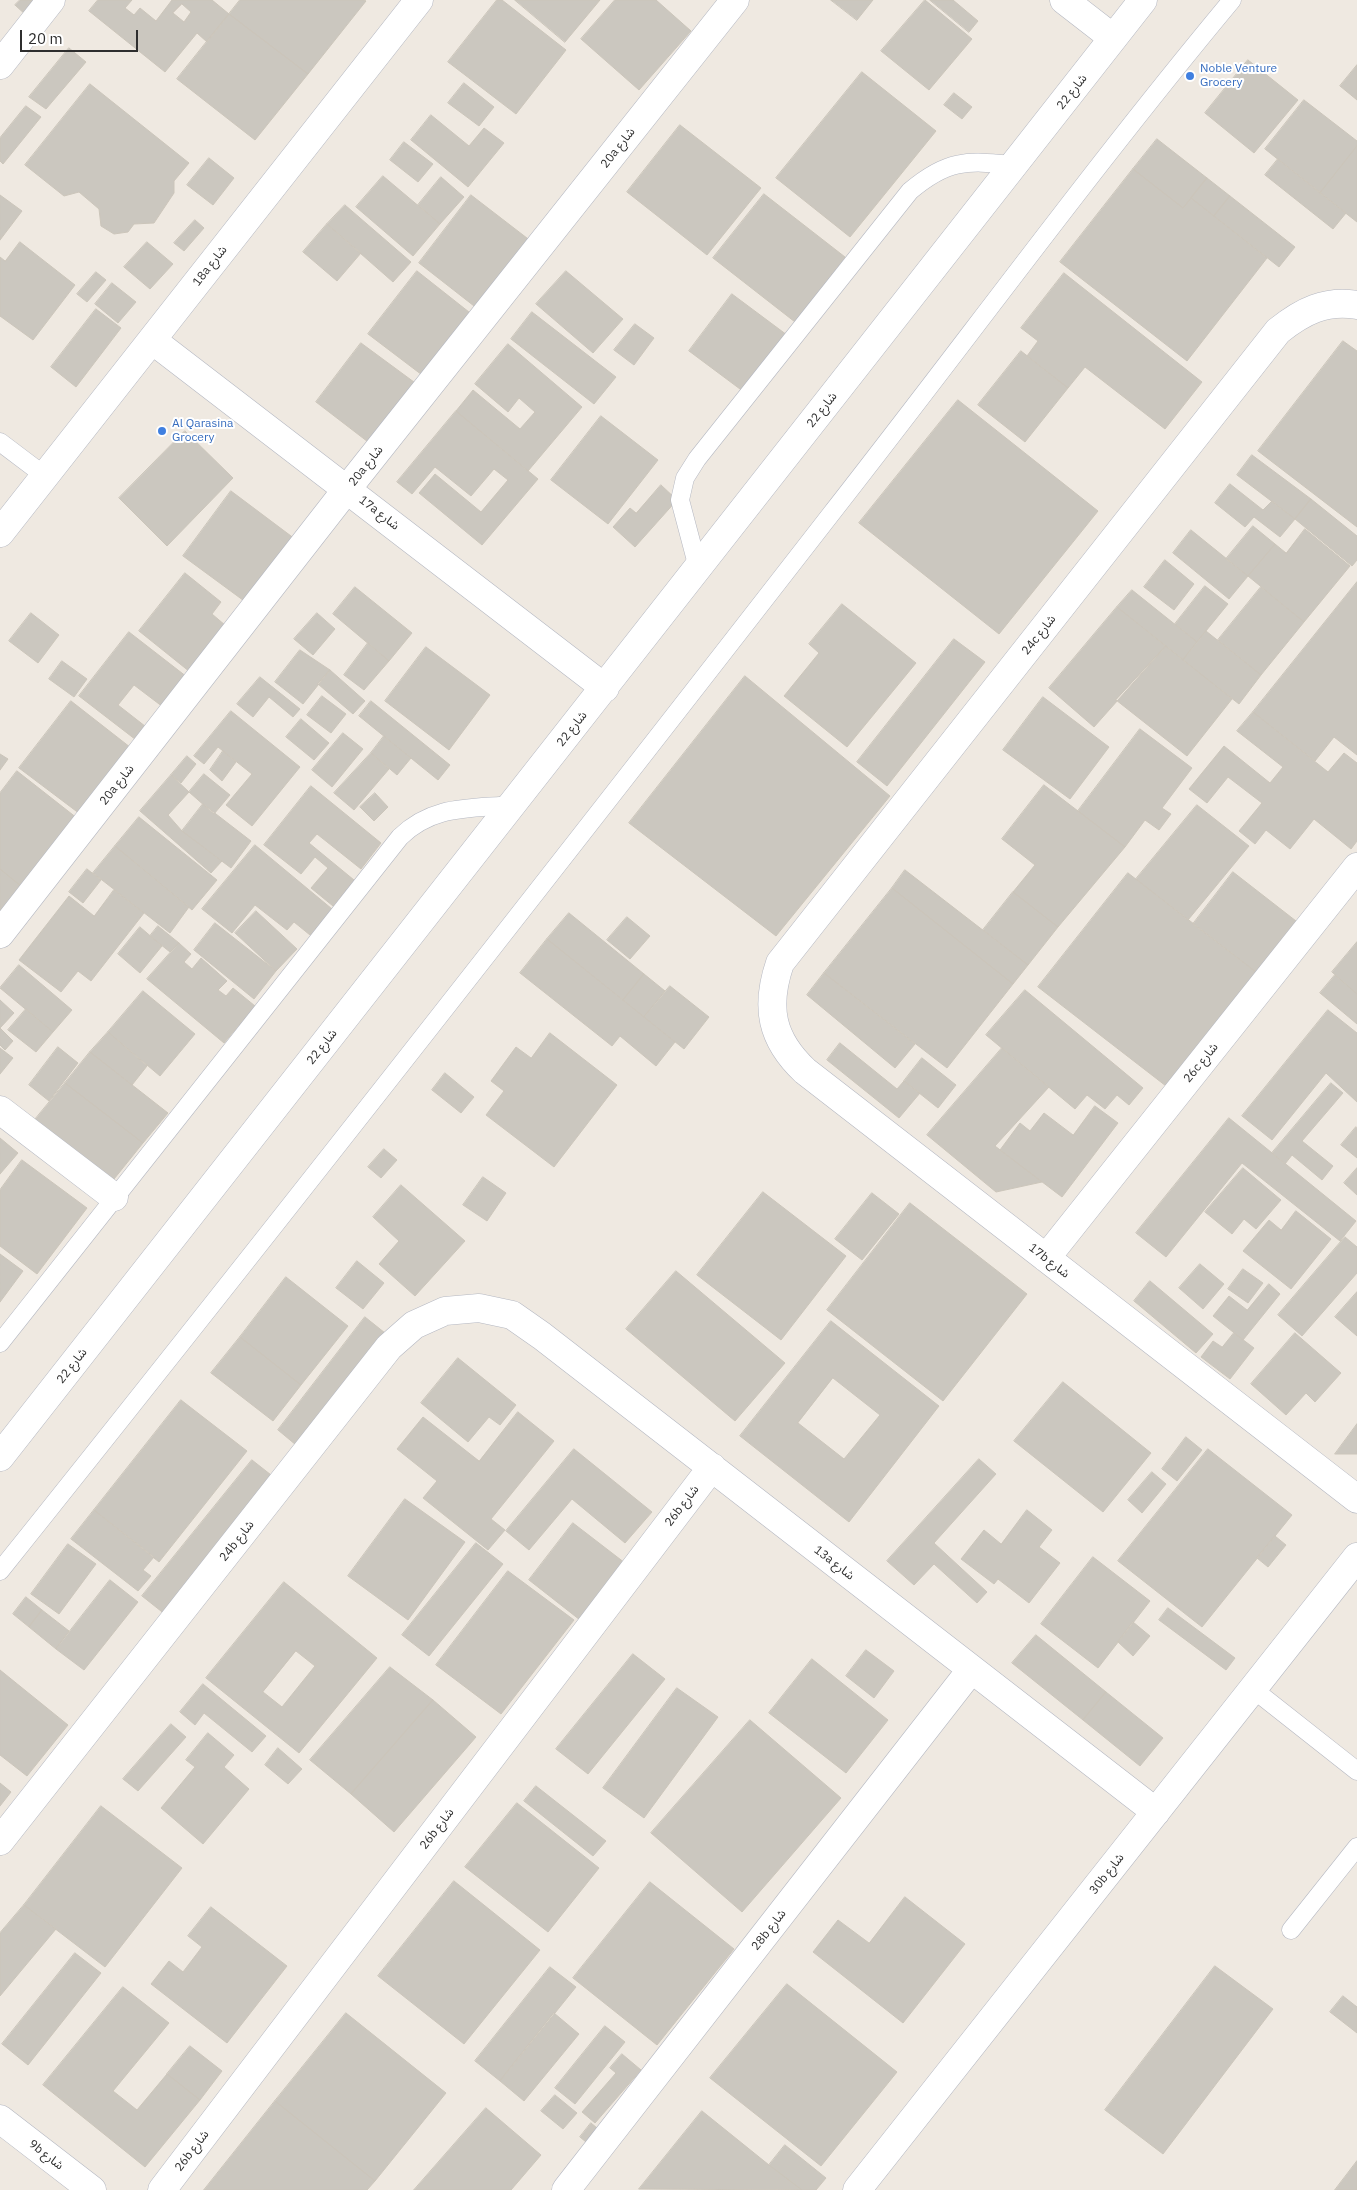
<!DOCTYPE html>
<meta charset="utf-8">
<style>
body{margin:0}
#map{position:relative;width:1357px;height:2190px;overflow:hidden;background:#efe9e1;font-family:"IBM Plex Sans",sans-serif}
canvas{display:block}
.scale{position:absolute;left:20px;top:30px;width:118px;height:22px;box-sizing:border-box;border:2px solid #2e2e2e;border-top:0;padding-left:6px;font-size:15px;line-height:18px;white-space:nowrap;color:#2e2e2e;-webkit-text-stroke:4px #fff;paint-order:stroke}
</style>
<div id="map">
<canvas width="1357" height="2190"></canvas>
<div class="scale">20 m</div>
</div>
<script>
const c = document.querySelector('canvas').getContext('2d');
c.lineJoin = 'round';
function paint(path, color) {
  c.fillStyle = color;
  c.fill(path, 'evenodd');
}
function trace(path, color, width, dash) {
  c.strokeStyle = color;
  c.lineWidth = width;
  c.lineCap = dash ? 'butt' : 'round';
  c.setLineDash(dash || []);
  c.stroke(path);
}
function drawText(font, color, halo, rows, align = 'center') {
  c.font = font + ' "IBM Plex Sans","Noto Sans Arabic",sans-serif';
  c.lineWidth = 4;
  c.setLineDash([]);
  c.textBaseline = 'middle';
  c.strokeStyle = halo;
  c.fillStyle = color;
  for (const [text, x, y, turn = 0] of rows) {
    c.save();
    c.translate(x, y);
    c.rotate((+turn || 0) * Math.PI / 180);
    c.textAlign = isNaN(turn) ? turn : align;
    if (halo) c.strokeText(text, 0, 0);
    c.fillText(text, 0, 0);
    c.restore();
  }
}
const building = new Path2D(`
 M20,0h21l-14,16 -12,-11z
 M98,0h34l-7,8 9,7 6,-7 16,13 16,-21h40l17,14 -22,28 -10,-9 -32,39 -76,-61zM182,4l9,8 -7,10 -11,-9z
 M240,0h124l2,1 -58,73 -79,-60z
 M497,0h5l64,50 -50,64 -68,-52z
 M515,0h85l-35,42z
 M615,0h41l35,31 -52,59 -58,-51z
 M831,0h42l-16,20z
 M925,0l47,39 -43,51 -48,-39z
 M930,0h23l25,21 -9,11z
 M229,14l79,60 -53,66 -78,-61z
 M69,48l17,14 -40,47 -17,-12z
 M1248,60l50,40 -44,53 -49,-40z
 M1357,65v35l-17,-14z
 M862,72l74,59 -86,106 -74,-59z
 M464,83l30,24 -15,19 -31,-23z
 M90,84l99,79 -15,18v12l-20,30 -20,1 -6,8 -14,2 -13,-8 -2,-17 -20,-17 -15,4 -39,-31z
 M954,93l18,14 -10,12 -18,-14z
 M1304,100l53,41v5l-37,47 -55,-44z
 M26,106l15,11 -38,47 -3,-3v-23z
 M431,115l38,31 15,-18 20,15 -36,44 -57,-47z
 M680,125l81,63 -54,67 -80,-63z
 M1157,139l50,39 -24,30 -50,-39z
 M404,142l29,22 -15,18 -28,-22z
 M1357,146v76l-37,-29z
 M209,158l25,20 -21,27 -26,-20z
 M1278,159l68,54 -13,16 -68,-54z
 M1133,169l50,39 8,-10 76,60 -80,103 -127,-99z
 M383,176l57,48 -27,32 -57,-49z
 M441,177l23,20 -24,27 -22,-19z
 M1207,178l23,18 -16,20 -23,-18z
 M764,194l81,63 -50,65 -82,-64z
 M0,195l22,16 -22,29z
 M471,195l65,50 -53,68 -64,-50z
 M1230,196l65,51 -16,20 -65,-51z
 M345,205l66,57 -18,20 -66,-58z
 M195,220l9,8 -20,23 -10,-8z
 M327,224l34,29 -24,28 -34,-29z
 M20,242l55,43 -42,55 -33,-24v-59l5,4z
 M147,242l26,22 -23,25 -26,-22z
 M417,271l57,45 -48,62 -58,-44z
 M566,271l57,48 -30,34 -57,-49z
 M96,272l10,8 -19,22 -10,-8z
 M1064,273l138,109 -37,47 -80,-62 -17,21 -41,-32 11,-15 -17,-13z
 M112,283l24,19 -18,21 -23,-19z
 M732,294l55,41 -43,57 -55,-41z
 M96,309l25,19 -45,59 -25,-20z
 M532,312l84,65 -22,27 -83,-65z
 M635,324l19,14 -20,27 -20,-15z
 M1343,341l14,10v176l-99,-76z
 M361,343l57,42 -46,60 -56,-43z
 M508,344l74,63 -54,64 -72,-60 17,-21 47,39 15,-17 -16,-14 -11,14 -33,-28z
 M1021,351l47,37 -43,54 -47,-37z
 M958,400l140,111 -99,123 -140,-111z
 M456,411l82,68 -56,66 -63,-52 16,-19 46,38 27,-32 -14,-11 -23,27 -36,-29 -23,27 -15,-12z
 M601,416l57,44 -50,64 -57,-44z
 M185,431l48,47 -66,68 -48,-48z
 M1252,455l59,44 -16,20 -58,-44z
 M1230,484l33,26 9,-9 23,18 -15,18 -26,-20 -9,10 -30,-24z
 M661,485l16,15 -42,47 -22,-20 17,-19 6,5z
 M231,491l68,51 -48,64 -68,-50z
 M1311,499l46,37v24l-5,6 -57,-47z
 M1253,526l22,18 -27,32 -22,-17z
 M1305,529l45,37 -46,56 -56,-46 27,-32 11,9z
 M1191,530l57,46 -19,23 -56,-46z
 M1165,560l29,24 -20,26 -30,-23z
 M185,573l36,29 -9,12 20,17 -37,45 -56,-45z
 M1357,582v173l-23,-18 -19,24 -62,-49z
 M1205,586l23,18 -31,38 -22,-18z
 M355,587l57,46 -23,28 -56,-47z
 M1261,587l43,35 -43,53 -43,-35z
 M1132,590l65,52 -14,18 -66,-53z
 M842,604l74,59 -69,84 -63,-51 35,-43 -10,-9z
 M1117,607l49,39 -72,81 -45,-39z
 M31,613l28,22 -21,28 -29,-22z
 M317,613l18,16 -22,26 -19,-16z
 M1206,631l55,44 -22,29 -56,-44z
 M129,632l58,45 -24,30 -29,-22 -16,20 32,25 -10,13 -61,-47z
 M954,639l31,23 -98,124 -30,-24z
 M368,643l21,18 -25,29 -20,-15z
 M1166,646l66,53 -45,57 -71,-56z
 M426,647l64,48 -41,55 -64,-49z
 M300,650l30,20 -27,34 -28,-22z
 M62,661l25,18 -13,18 -25,-18z
 M330,670l35,31 -12,13 -35,-30z
 M745,676l145,120 -114,140 -147,-113z
 M260,677l40,32 -7,8 -24,-20 -16,20 -16,-13z
 M322,696l24,18 -15,19 -24,-18z
 M1043,697l66,50 -39,52 -67,-49z
 M71,701l64,50 -51,66 -65,-49z
 M371,701l79,64 -12,15 -79,-64z
 M231,711l69,56 -48,59 -26,-21 26,-31 -34,-27 -14,17 -10,-8z
 M1253,712l75,60 16,-19 13,10v78l-6,8 -37,-30 -24,30 -24,-19 -11,14 -16,-13 23,-28 -34,-26 -21,26 -18,-14 35,-43 46,37 13,-16 -46,-36z
 M301,719l28,24 -15,17 -28,-23z
 M1140,729l52,39 -30,40 9,6 -12,16 -14,-10 -20,27 -47,-36z
 M343,733l20,16 -31,38 -20,-17z
 M384,736l27,22 -14,17 -26,-22z
 M223,751l13,11 -14,19 -12,-11z
 M371,753l18,16 -35,41 -20,-17z
 M0,754l8,5 -8,11z
 M187,756l9,8 -15,19 -10,-8z
 M17,771l65,51 -55,69 -27,-22v-76z
 M204,774l26,21 -16,19 -25,-22z
 M171,775l18,17 -21,23 14,16 40,30 -11,12 -71,-62z
 M1044,785l81,62 -67,80 -45,-35 22,-27 -33,-26z
 M311,786l70,57 -20,26 -44,-35 -8,9 45,37 -21,26 -22,-18 17,-20 -13,-11 -14,17 -37,-29z
 M375,793l13,14 -14,14 -14,-14z
 M203,804l48,37 -20,27 -49,-37z
 M1197,805l52,41 -61,74 -52,-41z
 M139,817l78,63 -25,30 -77,-64z
 M255,845l77,64 -22,26 -16,-13 -7,8 -32,-25 -23,28 -30,-24z
 M115,846l74,61 -19,26 -77,-60z
 M0,869l27,22 -27,33z
 M87,869l14,11 -18,23 -14,-11z
 M905,870l123,95 -15,19 -121,-96z
 M1233,872l63,49 -40,51 -63,-48z
 M1128,873l128,99 -90,114 -128,-99z
 M892,888l121,96 -66,84 -123,-95z
 M114,890l30,23 -53,68 -13,-10 -17,21 -42,-32 50,-64 25,20z
 M1013,892l45,35 -30,38 -45,-35z
 M256,911l41,38 -21,22 -41,-38z
 M569,913l75,61 -21,26 -76,-61z
 M627,917l23,19 -20,23 -23,-19z
 M215,923l61,48 -22,28 -60,-49z
 M158,926l21,17 -9,9 -20,-16z
 M140,927l22,19 -22,27 -22,-19z
 M547,939l128,103 -19,24 -36,-30 -8,10 -92,-73z
 M1357,942v52l-25,-22z
 M179,943l12,11 -7,8 8,7 9,-11 26,23 -9,9 8,6 7,-8 22,18 -31,37 -77,-64z
 M19,965l53,45 -19,22 -53,-44z
 M824,973l91,71 -20,24 -88,-73z
 M644,974l21,17 -21,26 -21,-17z
 M1335,975l22,19v30l-37,-31z
 M670,986l39,31 -25,32 -40,-32z
 M1025,990l118,98 -14,17 -12,-10 -12,14 -18,-14 -12,14 -89,-74z
 M143,991l52,43 -35,42 -52,-44z
 M0,1000l14,13 -14,15z
 M26,1009l27,23 -17,20 -28,-22z
 M1328,1010l29,23v69l-31,-29 -54,67 -30,-24z
 M0,1028l13,13 -8,9 -5,-5z
 M108,1032l39,34 -15,19 -42,-33z
 M550,1033l67,52 -63,82 -68,-52 18,-24 -13,-10 25,-34 15,11z
 M840,1043l57,46 7,-8 16,12 -21,25 -72,-58z
 M58,1047l20,16 -29,38 -20,-16z
 M0,1048l13,10 -13,16z
 M1002,1048l47,39 -54,59 47,36 -46,10 -69,-57z
 M90,1052l78,61 -25,30 -78,-60z
 M922,1058l34,27 -18,23 -34,-27z
 M445,1073l29,24 -13,16 -29,-23z
 M65,1083l78,60 -33,41 -77,-62z
 M1331,1083l12,10 -41,48 31,25 -11,14 -30,-25 -7,9 -13,-11z
 M1095,1106l23,17 -56,74 -62,-47 20,-27 10,8 14,-18 29,22z
 M1229,1118l127,103 -16,20 -98,-78 -76,94 -30,-24z
 M1356,1127l1,2v29l-16,-13z
 M0,1138l18,15 -18,21z
 M384,1149l13,11 -16,18 -13,-11z
 M22,1160l65,48 -50,66 -37,-28v-56z
 M1243,1168l38,32 -25,29 -12,-10 -12,15 -27,-22z
 M1357,1168v27l-13,-12z
 M483,1177l23,16 -19,28 -24,-16z
 M401,1185l64,56 -50,55 -36,-32 20,-23 -26,-24z
 M763,1192l83,64 -65,84 -84,-65z
 M872,1193l27,21 -37,46 -27,-21z
 M910,1203l117,91 -84,107 -116,-91z
 M1296,1211l35,28 -40,50 -48,-38 26,-31 12,10z
 M1345,1237l12,10v26l-55,63 -24,-21z
 M0,1254l23,17 -23,31z
 M357,1261l27,22 -21,26 -27,-21z
 M1200,1264l24,20 -21,25 -24,-21z
 M1243,1269l20,14 -15,20 -20,-14z
 M676,1271l109,92 -50,58 -109,-92z
 M286,1277l62,49 -47,59 -61,-48z
 M1150,1281l63,53 -17,19 -62,-52z
 M1269,1284l11,10 -37,46 -30,-24 16,-20 18,14z
 M1357,1292v44l-22,-19z
 M365,1317l25,20 -88,113 -24,-20z
 M831,1321l108,85 -90,116 -109,-86zM833,1378l47,37 -36,44 -46,-36z
 M1234,1333l20,15 -24,31 -29,-22 12,-16 9,6z
 M1295,1333l46,40 -26,29 -9,-9 -20,22 -35,-31z
 M240,1337l61,48 -28,36 -62,-48z
 M458,1358l58,47 -16,20 -11,-8 -21,25 -47,-39z
 M1063,1382l88,71 -48,59 -89,-71z
 M181,1400l66,51 -88,111 -65,-52z
 M518,1412l36,29 -63,78 14,11 -17,20 -65,-52 14,-17 -40,-32 26,-32 56,44z
 M1357,1424v30h-22z
 M1186,1437l16,13 -25,31 -15,-12z
 M574,1449l78,63 -27,31 -53,-44 -43,51 -23,-19z
 M1208,1449l84,66 -90,112 -84,-66z
 M979,1459l17,15 -62,69 53,49 -10,11 -43,-39 -20,21 -27,-24z
 M252,1460l28,22 -109,137 -29,-23z
 M1152,1472l14,12 -24,29 -14,-13z
 M405,1499l60,43 -57,78 -60,-44z
 M94,1510l60,47 -11,13 8,6 -13,15 -67,-52z
 M1027,1510l25,20 -13,17 21,16 -31,40 -31,-24 -4,5 -33,-25 23,-29 17,14z
 M573,1523l52,40 -45,57 -51,-40z
 M1275,1536l11,9 -18,22 -11,-9z
 M476,1543l27,21 -74,92 -27,-21z
 M68,1544l28,20 -37,50 -28,-20z
 M1093,1557l57,44 -52,67 -57,-44z
 M508,1571l66,49 -73,94 -65,-49z
 M110,1580l28,22 -54,68 -28,-21z
 M284,1582l93,76 -78,95 -93,-75zM296,1651l19,15 -33,41 -19,-15z
 M26,1597l16,13 -13,17 -16,-13z
 M1168,1608l67,50 -9,12 -67,-50z
 M42,1610l27,21 -13,18 -27,-22z
 M1133,1622l17,14 -17,20 -15,-14z
 M1036,1635l70,57 -23,28 -71,-57z
 M866,1650l28,21 -20,27 -28,-22z
 M633,1654l32,25 -77,95 -32,-25z
 M812,1659l76,61 -42,53 -77,-60z
 M390,1667l43,33 -82,94 -41,-34z
 M0,1670l68,55 -41,51 -27,-21z
 M203,1684l63,52 -14,16 -48,-39 -9,12 -15,-13z
 M677,1688l41,29 -74,101 -41,-30z
 M1106,1692l57,46 -23,28 -57,-46z
 M433,1700l43,37 -82,95 -43,-38z
 M750,1720l91,78 -99,114 -91,-79z
 M171,1724l15,13 -48,54 -15,-12z
 M208,1733l26,22 -10,12 25,22 -46,55 -42,-36 34,-41 -9,-7z
 M278,1748l24,21 -14,15 -23,-19z
 M0,1783l11,9 -11,14z
 M536,1786l70,55 -13,15 -69,-55z
 M517,1803l82,65 -51,64 -83,-65z
 M101,1806l81,62 -77,99 -81,-62z
 M454,1881l86,69 -76,94 -86,-68z
 M650,1882l84,67 -77,96 -84,-67z
 M905,1897l60,47 -62,79 -90,-71 25,-32 31,23z
 M24,1905l32,24 -56,67v-63z
 M211,1907l76,59 -60,77 -76,-59 18,-23 14,11 19,-25 -14,-11z
 M75,1953l26,20 -73,92 -26,-21z
 M1215,1966l58,43 -110,145 -58,-44z
 M550,1967l26,20 -76,94 -25,-20z
 M787,1984l110,88 -76,94 -111,-88z
 M123,1987l46,36 -56,68 24,19 30,-36 33,26 -55,67 -102,-82z
 M1343,1996l14,11v26l-27,-21z
 M346,2013l100,80 -71,88 -100,-80z
 M554,2013l25,21 -55,67 -24,-20z
 M605,2026l20,16 -50,62 -20,-16z
 M190,2046l32,25 -22,29 -33,-26z
 M622,2054l19,16 -46,53 -13,-11 34,-39 -6,-5z
 M555,2095l22,18 -14,16 -22,-18z
 M275,2101l100,80 -8,9h-163z
 M486,2108l55,47 -30,35h-97z
 M702,2111l67,54 33,25 -163,-1z
 M591,2123l6,5 -11,14 -6,-5z
 M785,2145l41,33 -10,12h-14l-33,-25z
 M1357,2161v29h-22z`);
paint(building, '#cbc7bf');
trace(building, '#cbc5ba', 1);
const service = new Path2D(`
 M0,442l45,34
 M698,568l-18,-68 5,-22 12,-19 213,-268c39,-33 58,-30 105,-26
 M0,1343l400,-506c33,-32 69,-28 112,-32
 M0,1571c280,-350 556,-703 831,-1057 134,-171 262,-347 401,-514
 M1253,1689l104,82
 M1291,1930l66,-83`);
const minor = new Path2D(`
 M1064,0l49,38
 M0,65l51,-65
 M1357,305c-32,-5 -54,6 -79,26l-498,632c-15,44 -9,76 25,108l552,428
 M152,340l453,348
 M0,533l419,-533
 M0,934l347,-445 388,-489
 M0,1110l114,87
 M1046,1258l311,-391
 M0,1457l1143,-1457
 M0,1841l389,-494 25,-22 31,-14 34,-3 33,7 30,21 614,476
 M0,2119l92,71
 M162,2190l550,-723
 M566,2190l405,-520
 M857,2190l500,-633`);
trace(service, '#b4b7c1', 19);
trace(minor, '#b4b7c1', 29);
trace(service, '#fff', 18);
trace(minor, '#fff', 28);
for (const [x, y, r, color] of [
 [1190,76,5,"#3f7fe0"],
 [162,431,5,"#3f7fe0"]
]) {
  const dot = new Path2D();
  dot.arc(x, y, r, 0, 2 * Math.PI);
  c.fillStyle = color;
  c.fill(dot);
  trace(dot, '#fff', 2);
}
drawText('12px', '#366cbe', '#fff', [
 ["Noble Venture",1200,69],
 ["Grocery",1200,83],
 ["Al Qarasina",172,424],
 ["Grocery",172,438]
], 'left');
drawText('12px', '#2e2e2e', '#fff', [
 ["شارع 22",1072,92,-52],
 ["20a شارع",618,148,-52],
 ["18a شارع",210,266,-52],
 ["شارع 22",822,410,-52],
 ["20a شارع",366,466,-52],
 ["17a شارع",379,513,38],
 ["24c شارع",1039,635,-52],
 ["شارع 22",572,729,-52],
 ["20a شارع",117,785,-52],
 ["شارع 22",322,1047,-52],
 ["26c شارع",1201,1063,-51],
 ["17b شارع",1049,1261,38],
 ["شارع 22",72,1366,-52],
 ["26b شارع",682,1506,-53],
 ["24b شارع",237,1541,-52],
 ["13a شارع",834,1563,38],
 ["26b شارع",437,1829,-53],
 ["30b شارع",1107,1874,-52],
 ["28b شارع",769,1930,-52],
 ["26b شارع",192,2151,-53],
 ["9b شارع",46,2155,38]
]);
</script>
